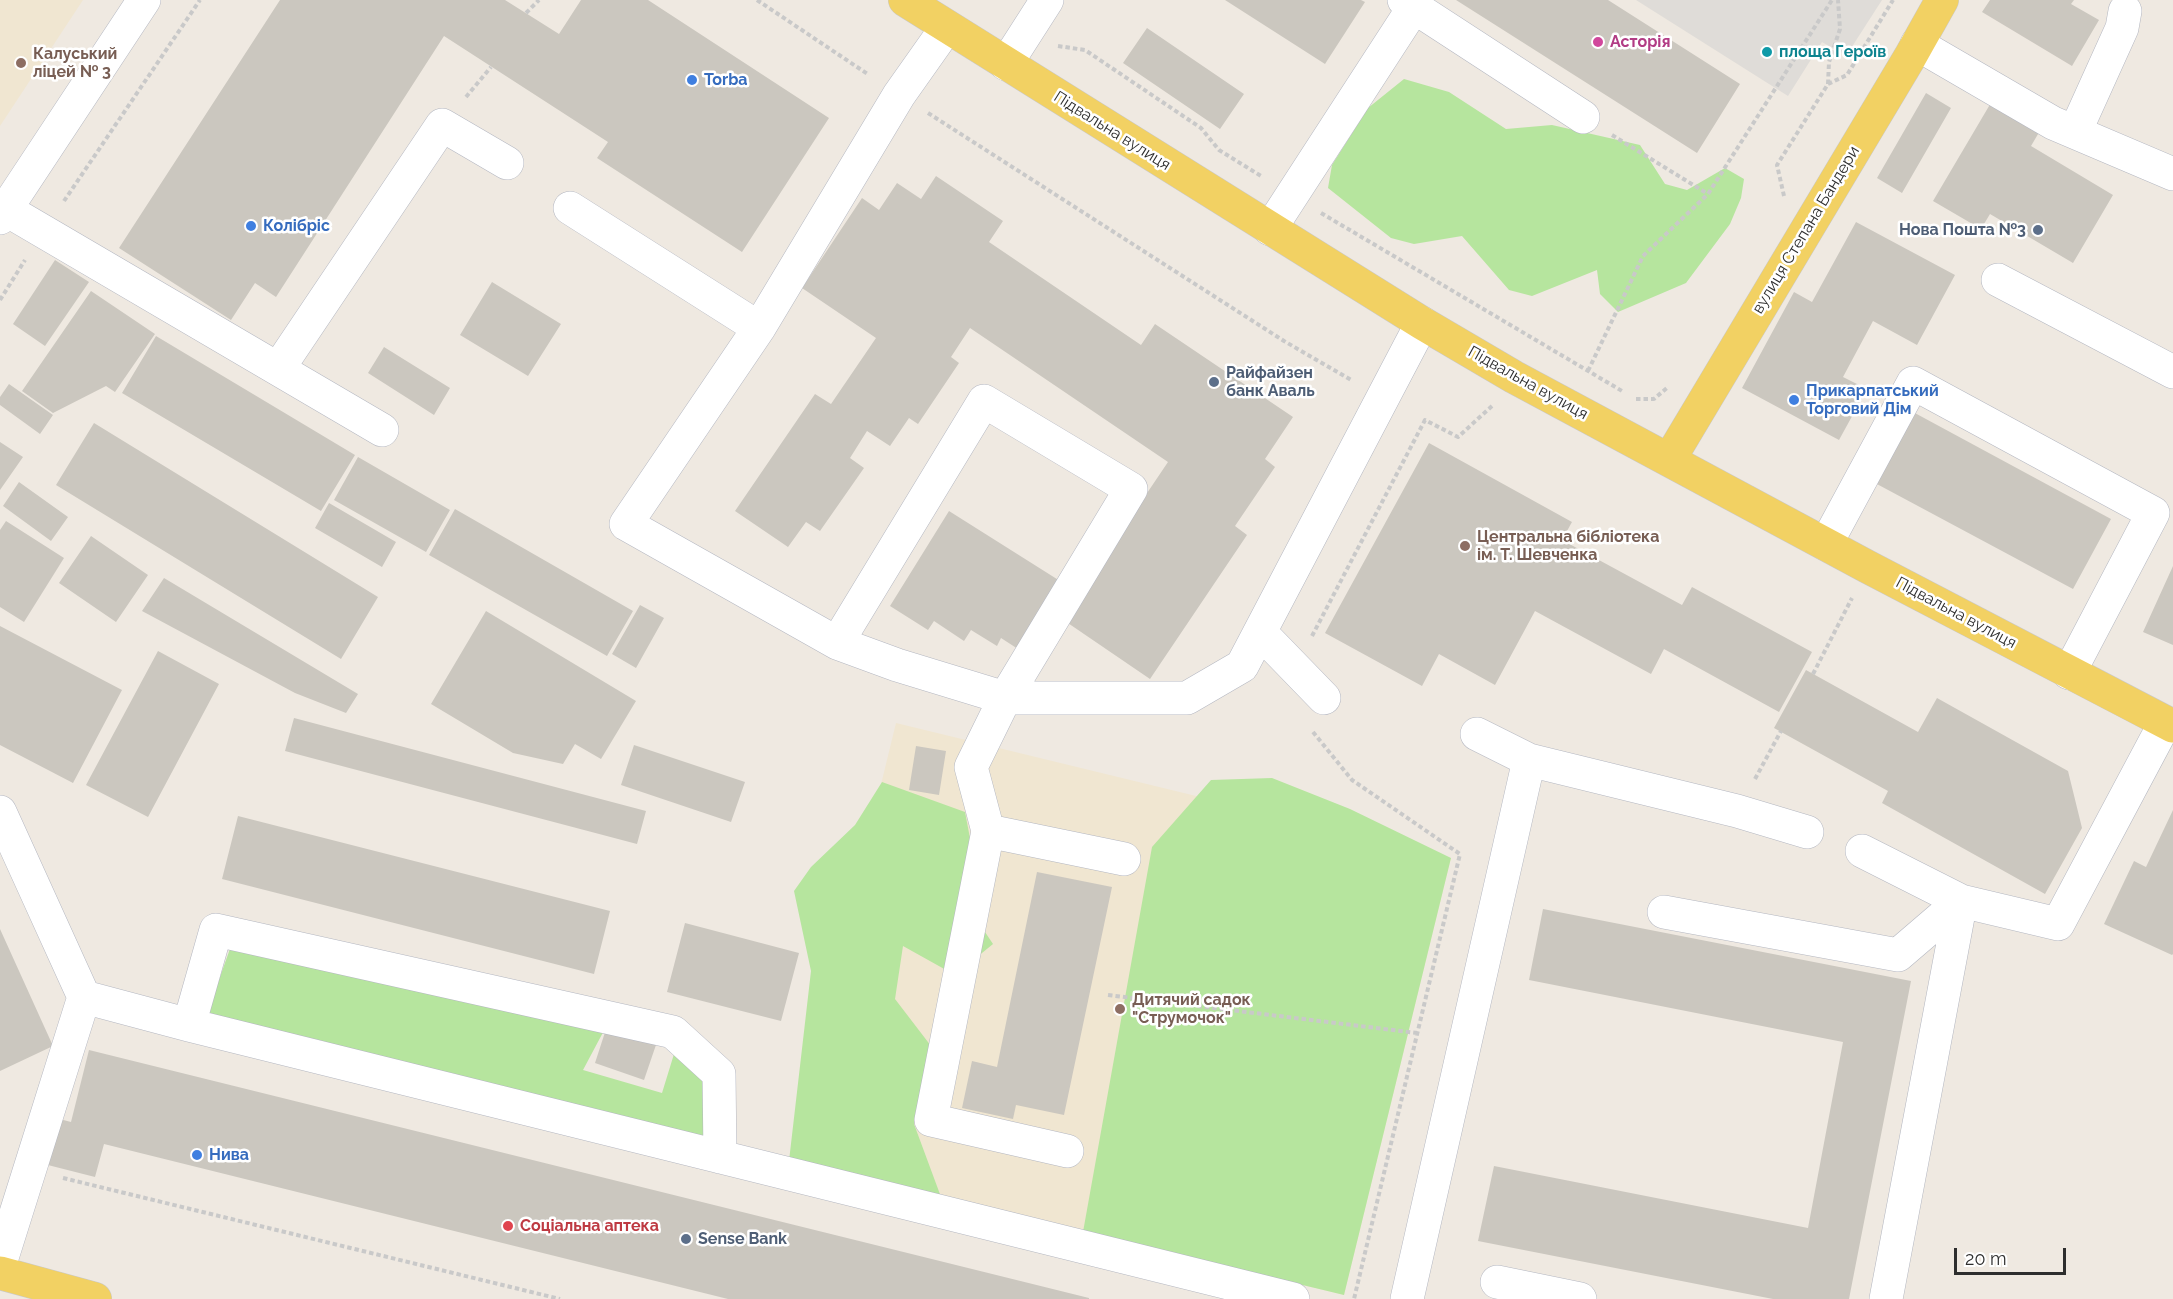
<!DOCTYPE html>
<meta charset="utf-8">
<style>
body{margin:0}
#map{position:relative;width:2173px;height:1299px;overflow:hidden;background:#efe9e1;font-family:Raleway,sans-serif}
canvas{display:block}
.scale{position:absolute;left:1954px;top:1248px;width:112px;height:27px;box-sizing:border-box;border:3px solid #2e2e2e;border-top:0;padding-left:8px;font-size:18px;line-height:21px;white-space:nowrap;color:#2e2e2e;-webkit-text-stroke:4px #fff;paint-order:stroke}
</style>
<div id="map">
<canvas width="2173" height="1299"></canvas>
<div class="scale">20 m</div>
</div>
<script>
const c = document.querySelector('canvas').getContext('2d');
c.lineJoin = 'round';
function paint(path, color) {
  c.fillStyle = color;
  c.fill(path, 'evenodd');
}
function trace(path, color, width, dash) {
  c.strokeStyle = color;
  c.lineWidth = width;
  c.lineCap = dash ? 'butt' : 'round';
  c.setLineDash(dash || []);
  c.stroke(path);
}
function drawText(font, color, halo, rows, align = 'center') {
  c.font = font + ' Raleway,sans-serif';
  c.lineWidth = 5;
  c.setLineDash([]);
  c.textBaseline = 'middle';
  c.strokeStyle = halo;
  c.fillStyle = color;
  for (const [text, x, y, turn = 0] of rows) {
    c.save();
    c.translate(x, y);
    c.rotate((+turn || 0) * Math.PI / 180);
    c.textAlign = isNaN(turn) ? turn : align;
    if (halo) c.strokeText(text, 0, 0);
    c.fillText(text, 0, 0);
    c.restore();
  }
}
paint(new Path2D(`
 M0,0h83l-83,126z
 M896,723l555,135 -107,437 -555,-134z`), '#f0e6d1');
paint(new Path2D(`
 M1404,79l45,13 57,37 46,-4 88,20 25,39 22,6 38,-22 19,11 -3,19 -11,26 -44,59 -68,29 -18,-18 -3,-24 -65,26 -23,-6 -47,-54 -48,8 -23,-6 -63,-50 4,-23 36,-57z
 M1272,778l78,31 101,49 -107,437 -261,-63 69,-385 59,-67z
 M882,782l83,30 8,42v60l20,30 -38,31 -52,-29 -8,53 36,47 -17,78 27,73 -152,-36 22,-190 -17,-80 17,-24 44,-42z
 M231,946l377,77 -25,47 79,23 12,-39 32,30 -2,59 -499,-124z`), '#b6e59e');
paint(new Path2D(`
 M1636,0h246l-36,56 -24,-14 -34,54z`), '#dfdcd8');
paint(new Path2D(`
 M280,0h225l54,34 22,-34h67l181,118 -87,134 -145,-94 11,-16 -164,-106 -168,261 -21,-14 -24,37 -112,-72z
 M1225,0h136l4,2 -40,62z
 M1456,0h152l132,84 -43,69z
 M1990,0h84l-3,4 28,16 -27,46 -90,-54z
 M1147,28l97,66 -24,35 -97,-66z
 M1926,93l25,15 -49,85 -25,-15z
 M1992,101l49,28 -10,17 82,49 -40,68 -83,-49 -9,15 -48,-28z
 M936,176l67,45 -14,21 152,103 14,-21 138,93 -28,42 10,8 -40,59 12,9 -97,144 -88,-60 106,-157 -198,-134 -19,29 8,6 -41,61 -9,-6 -19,28 -23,-15 -17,27 14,10 -44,63 -14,-9 -18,25 -53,-36 80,-117 16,10 45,-66 -74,-50 60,-90 17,12 18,-27 24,16z
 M1856,222l99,53 -38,70 -44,-24 -30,56 24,12 -28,51 -97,-52 52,-96 18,10z
 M55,260l34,22 -44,64 -32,-22z
 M492,282l69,42 -33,52 -68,-41z
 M91,291l64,43 -40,58 -9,-6 -53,27 -31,-22z
 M156,336l199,119 -34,56 -199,-118z
 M384,347l66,41 -16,27 -66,-42z
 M9,384l44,31 -13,19 -40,-29v-8z
 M1913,412l198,107 -38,70 -198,-106z
 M94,423l284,174 -37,62 -285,-174z
 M0,442l23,15 -23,33z
 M1429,443l143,79 -10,18 120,65 10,-18 120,65 -33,60 -115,-63 -13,25 -116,-63 -40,74 -56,-31 -17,32 -97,-53z
 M358,457l92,53 -24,42 -92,-52z
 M19,482l49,35 -17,24 -48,-35z
 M329,503l67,39 -14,25 -67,-39z
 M455,509l178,102 -26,45 -178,-101z
 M949,511l111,70 -42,68 -17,-11 -4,8 -26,-16 -7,11 -30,-20 -6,9 -38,-24z
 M6,521l58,37 -40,64 -24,-15v-77z
 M91,536l57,39 -32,47 -57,-39z
 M2173,566v79l-30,-13z
 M164,578l194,116 -12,19 -51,-20 -153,-82z
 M640,605l24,13 -28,50 -24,-14z
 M486,611l150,90 -35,58 -26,-15 -12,20 -50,-11 -82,-49z
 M0,626l122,64 -49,93 -73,-38z
 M158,651l61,33 -71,133 -62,-32z
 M1806,670l112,62 19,-34 131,73 14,57 -37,66 -163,-91 6,-12 -114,-63z
 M294,718l352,93 -9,33 -352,-93z
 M634,745l111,37 -14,40 -110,-37z
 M916,746l30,5 -7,44 -30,-5z
 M2173,810v144l-1,1 -68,-31 30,-63 12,6z
 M238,816l372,95 -16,63 -372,-95z
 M1037,872l75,15 -48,228 -48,-10 -3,14 -51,-11 10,-47 25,6z
 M1543,909l368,72 -62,318h-76l-295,-58 16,-75 314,62 35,-186 -314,-62z
 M685,923l114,30 -18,68 -114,-29z
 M0,929l53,117 -53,25z
 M608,1023l50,16 -14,41 -49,-17z
 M89,1050l1000,248v1h-361l-624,-155 -9,33 -55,-14 12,-46 19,5z`), '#cbc7bf');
const minor = new Path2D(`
 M1414,7l169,110
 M947,27l-48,68 -140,233 -133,196 211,119 60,22 108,33h182l55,-32 180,-343
 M1917,44l136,79 120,51
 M1006,64l41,-64
 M2075,132l47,-104 3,-17
 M570,208l189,120
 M5,209l377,221
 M0,218l144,-218
 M1270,229l144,-222 -10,-7
 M1998,280l175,92
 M278,369l164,-244 65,38
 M1826,544l87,-161 240,130 -84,160
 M1260,632l64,66
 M837,643l147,-242 147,88 -126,209 -34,69 17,64 136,28
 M1477,734l52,26 208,51 70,21
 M0,812l84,185
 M988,831l-57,289 136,31
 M1862,851l99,50 97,23 107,-201
 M1664,912l234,43 63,-54
 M189,1025l27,-95 457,102 46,42 1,83
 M0,1264l84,-267 105,28 1104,274
 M1497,1282l83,17
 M1407,1299l122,-539
 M1886,1299l75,-398`);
const major = new Path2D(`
 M905,0l517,323 92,54 354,190 305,159
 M1669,460l241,-403 32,-57
 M0,1273l95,26`);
trace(minor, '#b4b7c1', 34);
trace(major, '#c9c9c9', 34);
trace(new Path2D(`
 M757,0l112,75
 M526,13l13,-13
 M1058,46l27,4 116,78 18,22 42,26
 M1828,84l1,-22 11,-33 -2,-29
 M466,97l25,-30
 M928,113l356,228 69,40
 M1612,135l96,59
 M1784,196l-7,-31 51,-81 19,-9 46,-75
 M64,201l136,-201
 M1321,213l301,178
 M0,300l25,-40
 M1588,371l55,-115 65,-62 124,-194
 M1636,399h18l14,-12
 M1312,636l113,-216 33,17 34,-31
 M1813,674l39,-76
 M1313,732l39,48 108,74 -106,445
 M1755,779l26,-48
 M1108,995l309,38
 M63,1178l497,121`), '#c9c9c9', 4, [4.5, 3]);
trace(minor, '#fff', 33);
trace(major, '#f2d163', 33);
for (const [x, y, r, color] of [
 [1598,42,6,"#d1479c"],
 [1767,52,6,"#0f9aa8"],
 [21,63,6,"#8d6e63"],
 [692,80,6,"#3f7fe0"],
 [251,226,6,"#3f7fe0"],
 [2038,230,6,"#5c6f8a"],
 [1214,382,6,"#5c6f8a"],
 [1794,400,6,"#3f7fe0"],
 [1465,546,6,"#8d6e63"],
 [1120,1009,6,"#8d6e63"],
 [197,1155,6,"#3f7fe0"],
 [508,1226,6,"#e0444e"],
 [686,1239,6,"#5c6f8a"]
]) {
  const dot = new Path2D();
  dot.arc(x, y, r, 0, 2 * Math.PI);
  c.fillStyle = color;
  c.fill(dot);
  trace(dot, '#fff', 2);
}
drawText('bold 16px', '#b23c85', '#fff', [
 ["Асторія",1610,42]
], 'left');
drawText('bold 16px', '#0d838f', '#fff', [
 ["площа Героїв",1779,52]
], 'left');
drawText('bold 16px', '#785e54', '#fff', [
 ["Калуський",33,54],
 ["ліцей № 3",33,72],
 ["Центральна бібліотека",1477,537],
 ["ім. Т. Шевченка",1477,555],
 ["Дитячий садок",1132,1000],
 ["\"Струмочок\"",1132,1018]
], 'left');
drawText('bold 16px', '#366cbe', '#fff', [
 ["Torba",704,80],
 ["Колібріс",263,226],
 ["Прикарпатський",1806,391],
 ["Торговий Дім",1806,409],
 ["Нива",209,1155]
], 'left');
drawText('16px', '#2e2e2e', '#fff', [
 ["Підвальна вулиця",1112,131,32],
 ["вулиця Степана Бандери",1806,230,-59],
 ["Підвальна вулиця",1528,383,29],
 ["Підвальна вулиця",1956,613,28]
]);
drawText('bold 16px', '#4e5e75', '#fff', [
 ["Нова Пошта №3",2026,230,"right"],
 ["Райфайзен",1226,373],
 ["банк Аваль",1226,391],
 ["Sense Bank",698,1239]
], 'left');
drawText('bold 16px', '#be3a42', '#fff', [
 ["Соціальна аптека",520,1226]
], 'left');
</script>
